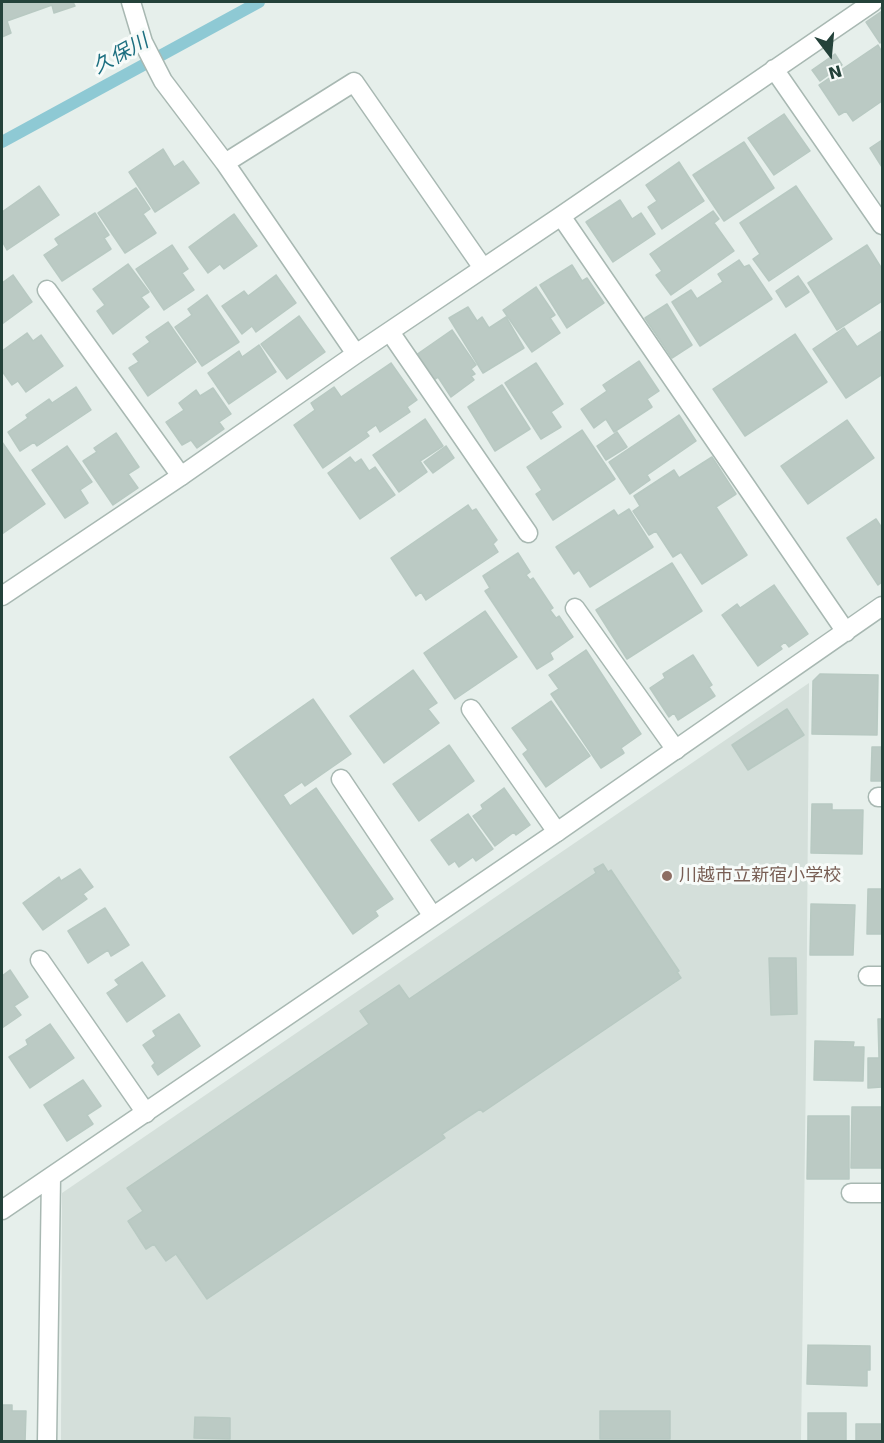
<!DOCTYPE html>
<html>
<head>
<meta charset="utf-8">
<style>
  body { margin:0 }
  #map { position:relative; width:884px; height:1443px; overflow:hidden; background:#e6efeb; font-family:"DejaVu Sans",sans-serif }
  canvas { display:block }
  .frame { position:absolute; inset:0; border:3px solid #24423a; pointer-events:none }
  .north { position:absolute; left:800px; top:24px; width:60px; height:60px; -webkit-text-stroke:4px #f7fbf9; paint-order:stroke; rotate:164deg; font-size:16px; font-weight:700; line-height:24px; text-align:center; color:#24423a }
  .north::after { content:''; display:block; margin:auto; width:21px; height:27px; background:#24423a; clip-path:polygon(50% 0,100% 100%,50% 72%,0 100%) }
</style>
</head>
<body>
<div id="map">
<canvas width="884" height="1443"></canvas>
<div class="frame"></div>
<div class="north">N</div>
</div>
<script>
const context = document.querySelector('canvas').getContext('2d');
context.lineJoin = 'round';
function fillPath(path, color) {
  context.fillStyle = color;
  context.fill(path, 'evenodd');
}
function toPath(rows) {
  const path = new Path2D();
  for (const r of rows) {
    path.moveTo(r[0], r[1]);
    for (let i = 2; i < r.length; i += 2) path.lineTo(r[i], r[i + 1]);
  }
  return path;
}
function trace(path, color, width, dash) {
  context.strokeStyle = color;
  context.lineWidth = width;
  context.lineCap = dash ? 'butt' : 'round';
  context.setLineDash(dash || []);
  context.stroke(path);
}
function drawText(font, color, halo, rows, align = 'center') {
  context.font = font + ' "DejaVu Sans","Noto Sans JP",sans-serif';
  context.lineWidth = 6;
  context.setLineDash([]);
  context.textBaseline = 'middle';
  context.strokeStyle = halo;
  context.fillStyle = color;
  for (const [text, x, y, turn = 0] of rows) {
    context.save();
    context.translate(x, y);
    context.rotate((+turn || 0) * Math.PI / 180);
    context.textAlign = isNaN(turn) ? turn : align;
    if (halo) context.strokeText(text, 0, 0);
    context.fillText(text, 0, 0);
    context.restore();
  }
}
const built = toPath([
  [809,683,806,1069,801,1441,61,1442,62,1193]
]);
const stream = toPath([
  [2,142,259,2]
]);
const building = toPath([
  [2,2,73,2,75,6,54,13,52,5,7,21,11,33,2,37,2,2],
  [882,11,882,41,880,43,866,22,882,11],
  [878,45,882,52,882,101,853,121,846,111,839,115,819,85,878,45],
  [835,54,842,65,820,81,812,70,835,54],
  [784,114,810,151,774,175,748,138,784,114],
  [882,140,882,167,870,148,882,140],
  [744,142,774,188,724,221,693,175,744,142],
  [163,149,174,167,183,161,199,183,155,212,129,172,163,149],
  [679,162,704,201,662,229,648,207,657,201,646,185,679,162],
  [39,186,59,215,7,250,2,241,2,212,39,186],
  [796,186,832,239,769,281,753,259,760,254,740,223,796,186],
  [136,188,150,209,143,214,156,233,125,253,98,213,136,188],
  [620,200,632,219,641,213,655,234,613,262,586,222,620,200],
  [713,211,719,219,714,223,734,251,671,295,656,275,662,271,650,254,713,211],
  [95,213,109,235,104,238,111,249,62,281,44,255,59,245,55,239,95,213],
  [234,214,257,246,224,269,220,264,208,273,189,247,234,214],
  [172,245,188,269,182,273,194,290,164,310,136,269,172,245],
  [867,245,882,269,882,301,837,330,808,283,867,245],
  [739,260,744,267,749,265,772,299,700,346,672,302,691,290,697,299,723,282,718,274,739,260],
  [128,264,149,292,141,297,149,307,113,334,97,311,105,305,93,289,128,264],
  [572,265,582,281,587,278,604,303,567,328,540,285,572,265],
  [13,275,32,302,2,324,2,283,13,275],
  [276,275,296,303,256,332,252,326,242,334,222,306,244,291,248,296,276,275],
  [798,276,809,292,786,307,776,291,798,276],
  [536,287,555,315,550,318,560,333,532,352,503,310,536,287],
  [207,295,239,342,202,366,175,327,192,315,188,309,207,295],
  [667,304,692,345,672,358,645,318,667,304],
  [468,307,477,321,482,317,489,328,506,317,524,348,483,373,449,318,468,307],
  [299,316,325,352,287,379,261,344,299,316],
  [168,322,196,362,148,396,129,368,139,362,133,354,150,342,146,337,168,322],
  [844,328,857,347,882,331,882,376,881,375,846,398,813,349,844,328],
  [452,330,476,365,471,369,475,374,471,376,474,380,451,397,438,377,434,380,416,355,452,330],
  [27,333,33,341,41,335,63,366,26,392,18,381,12,385,2,371,2,351,27,333],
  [795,334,827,382,745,436,713,389,795,334],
  [259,345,276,372,229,404,208,373,239,351,242,357,259,345],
  [639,361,659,391,647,399,652,407,614,432,606,419,594,428,581,409,607,391,603,385,639,361],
  [391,363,417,400,407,407,410,412,380,432,376,425,366,432,369,436,323,468,294,425,315,410,311,403,334,387,341,397,391,363],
  [536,363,563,404,551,412,561,427,541,439,505,383,536,363],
  [502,385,530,429,495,451,468,407,502,385],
  [76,387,91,410,37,446,34,442,20,451,8,432,28,418,26,415,49,399,52,403,76,387],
  [213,388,231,414,219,422,224,429,197,448,191,440,182,445,166,422,184,410,179,403,196,390,200,396,213,388],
  [679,415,696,441,647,475,650,480,630,494,609,462,679,415],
  [425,419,443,446,420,461,427,472,399,492,373,455,425,419],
  [847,420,874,458,808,504,781,466,847,420],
  [582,430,615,479,553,520,536,494,542,490,527,467,582,430],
  [617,432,627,447,606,460,597,446,617,432],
  [116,433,139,467,128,474,138,488,113,505,83,461,97,452,94,448,116,433],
  [2,442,45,504,2,534,2,442],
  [67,446,92,482,80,490,88,503,65,518,32,470,67,446],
  [446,446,454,458,433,473,424,462,446,446],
  [350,457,355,463,361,459,369,471,375,467,395,495,360,519,328,473,350,457],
  [712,457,736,494,716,507,747,555,702,584,681,552,673,557,656,531,649,535,633,511,640,506,634,496,674,470,679,478,712,457],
  [468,505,472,511,476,509,497,540,493,544,498,552,426,600,421,592,416,596,391,558,468,505],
  [629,509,653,547,590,587,579,570,574,574,556,547,614,510,618,516,629,509],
  [876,519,882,528,882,582,878,585,847,538,876,519],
  [518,553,530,572,526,575,530,580,533,578,553,608,550,610,556,618,559,616,573,637,550,653,553,659,537,669,485,591,490,588,483,576,518,553],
  [672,563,702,611,627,659,596,610,672,563],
  [774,585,808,634,789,647,785,642,780,646,782,649,758,666,722,615,737,604,740,608,774,585],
  [485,611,517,657,455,699,424,653,485,611],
  [586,650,641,734,621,748,624,753,601,768,551,694,559,689,549,675,586,650],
  [693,655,712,685,709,687,715,696,678,720,674,713,669,717,650,688,665,678,663,674,693,655],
  [413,670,437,703,428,709,439,723,384,763,350,716,413,670],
  [820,674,878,675,877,735,812,734,813,681,820,674],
  [313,699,351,754,305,786,302,782,283,795,290,806,316,788,393,899,375,911,378,916,353,934,230,757,313,699],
  [551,701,590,756,546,787,523,754,528,750,512,728,551,701],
  [787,709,804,735,748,770,732,745,787,709],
  [449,745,474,781,419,821,393,784,449,745],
  [872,747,882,747,882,781,871,781,872,747],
  [504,788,530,825,516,835,514,832,495,846,473,816,483,809,481,805,504,788],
  [812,804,832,804,832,810,863,810,862,854,811,853,812,804],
  [468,814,493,849,476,861,473,857,459,867,455,861,449,865,431,840,468,814],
  [603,864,608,872,611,870,679,971,677,972,681,978,483,1112,480,1109,442,1134,445,1138,207,1299,176,1254,166,1261,154,1244,146,1249,128,1221,143,1211,127,1188,369,1024,360,1011,399,985,409,999,596,873,594,869,603,864],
  [80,869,93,887,83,894,87,899,43,930,23,903,59,877,61,881,80,869],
  [868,889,882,889,882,934,867,934,868,889],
  [811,904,855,905,853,955,810,955,811,904],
  [105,908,129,945,111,956,108,950,88,963,68,931,105,908],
  [769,958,796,958,797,1014,771,1015,769,958],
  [142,962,165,996,127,1022,107,993,119,985,115,980,142,962],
  [10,970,28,997,14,1006,21,1015,2,1028,2,976,10,970],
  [179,1014,200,1046,158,1075,152,1066,155,1063,143,1045,156,1036,153,1031,179,1014],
  [878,1019,882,1019,882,1087,868,1088,868,1058,879,1058,878,1019],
  [50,1024,74,1058,30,1088,9,1057,28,1045,26,1040,50,1024],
  [815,1041,854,1042,853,1047,864,1047,863,1081,814,1080,815,1041],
  [83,1080,101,1106,87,1115,93,1124,67,1141,44,1105,83,1080],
  [852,1107,882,1107,882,1168,851,1168,852,1107],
  [808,1116,849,1116,849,1179,807,1179,808,1116],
  [808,1345,870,1346,870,1370,867,1370,867,1386,807,1384,808,1345],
  [2,1405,12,1405,12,1411,26,1411,25,1442,2,1442,2,1405],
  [600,1411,670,1411,670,1439,600,1439,600,1411],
  [808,1413,846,1413,846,1442,808,1442,808,1413],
  [195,1417,230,1418,230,1439,194,1438,195,1417],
  [856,1424,882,1424,882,1442,856,1442,856,1424]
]);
const service = toPath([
  [47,290,181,476],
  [390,332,528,533],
  [575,608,676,750],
  [471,709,557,832],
  [341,779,432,915],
  [40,960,146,1113],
  [851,1193,882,1193]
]);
const minor = toPath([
  [131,2,143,42,163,81,225,163,356,354],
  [774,69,882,225],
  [225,163,354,82,483,268],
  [561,216,846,632],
  [2,596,181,476,356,354,561,216,873,2],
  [878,797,882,797],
  [868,976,882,976],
  [2,1210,557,832,882,606],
  [47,1442,51,1177]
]);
const markers = [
  [667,876,6,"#8d6e63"]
];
const educationNames = [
  ["川越市立新宿小学校",679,876]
];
const waterNames = [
  ["久保川",121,55,-29]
];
fillPath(built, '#d4dfda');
trace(stream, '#8ec9d4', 12);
fillPath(building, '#bbcac4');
trace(building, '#b8c9c2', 1.5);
trace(service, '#a8b8b2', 21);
trace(minor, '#a8b8b2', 21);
trace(service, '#fff', 18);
trace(minor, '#fff', 18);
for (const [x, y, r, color] of markers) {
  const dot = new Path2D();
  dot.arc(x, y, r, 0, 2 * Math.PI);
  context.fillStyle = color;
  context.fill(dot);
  trace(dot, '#f7fbf9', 2);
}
drawText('18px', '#785e54', '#f7fbf9', educationNames, 'left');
drawText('italic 20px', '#1c6f80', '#f7fbf9', waterNames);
</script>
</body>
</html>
